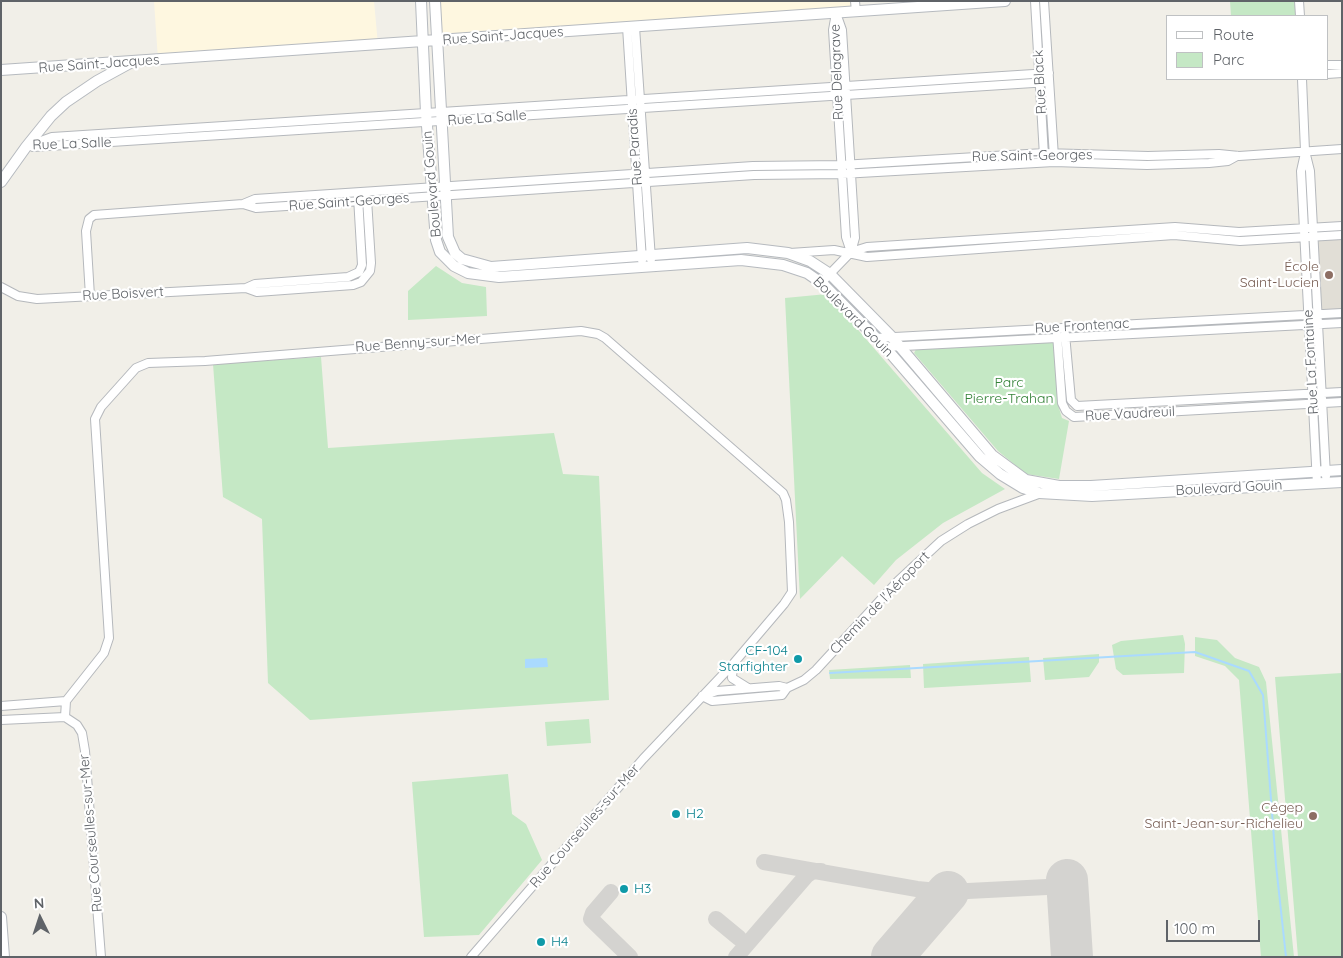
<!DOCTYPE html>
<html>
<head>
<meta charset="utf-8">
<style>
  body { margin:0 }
  #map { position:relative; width:1343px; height:958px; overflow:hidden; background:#f1efe8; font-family:Quicksand,sans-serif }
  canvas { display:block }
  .frame { position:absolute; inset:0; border:2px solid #5f6368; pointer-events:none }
  .legend { position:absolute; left:1166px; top:15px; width:162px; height:65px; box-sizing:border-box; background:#fff; border:1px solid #bfc1c3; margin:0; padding:6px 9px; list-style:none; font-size:15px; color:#5f6368 }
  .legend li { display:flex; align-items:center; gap:10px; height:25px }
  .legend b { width:25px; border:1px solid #bfc1c3 }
  .north { position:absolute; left:15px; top:893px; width:50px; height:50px; -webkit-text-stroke:4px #fff; paint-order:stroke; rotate:356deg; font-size:14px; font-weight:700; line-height:20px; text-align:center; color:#5f6368 }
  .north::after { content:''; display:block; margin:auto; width:18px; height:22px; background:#5f6368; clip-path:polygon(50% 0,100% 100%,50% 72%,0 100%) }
  .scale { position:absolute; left:1166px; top:920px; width:94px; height:22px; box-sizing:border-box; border:2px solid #5f6368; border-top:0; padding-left:6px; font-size:15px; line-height:18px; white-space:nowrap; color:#5f6368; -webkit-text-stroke:4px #fff; paint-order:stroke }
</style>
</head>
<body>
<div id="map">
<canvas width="1343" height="958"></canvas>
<div class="frame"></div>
<ul class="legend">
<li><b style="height:6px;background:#fff"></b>Route</li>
<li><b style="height:14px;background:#c5e8c5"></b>Parc</li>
</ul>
<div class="north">N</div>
<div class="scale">100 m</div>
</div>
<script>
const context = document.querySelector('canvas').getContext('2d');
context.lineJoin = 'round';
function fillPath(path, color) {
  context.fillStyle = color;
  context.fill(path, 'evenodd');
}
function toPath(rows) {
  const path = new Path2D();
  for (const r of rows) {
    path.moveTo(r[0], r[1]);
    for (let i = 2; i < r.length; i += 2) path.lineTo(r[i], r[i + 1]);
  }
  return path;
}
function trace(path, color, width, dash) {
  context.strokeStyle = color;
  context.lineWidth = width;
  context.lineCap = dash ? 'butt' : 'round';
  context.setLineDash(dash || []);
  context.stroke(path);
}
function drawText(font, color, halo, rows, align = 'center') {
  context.font = font + ' Quicksand,sans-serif';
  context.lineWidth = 4.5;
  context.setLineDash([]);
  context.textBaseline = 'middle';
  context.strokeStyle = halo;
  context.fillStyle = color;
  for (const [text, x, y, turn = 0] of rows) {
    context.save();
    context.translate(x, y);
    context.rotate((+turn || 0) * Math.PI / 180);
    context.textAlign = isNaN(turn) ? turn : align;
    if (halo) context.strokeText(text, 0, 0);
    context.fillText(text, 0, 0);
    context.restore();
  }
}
const commercial = toPath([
  [154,1,374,1,378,45,158,60],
  [435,1,855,1,856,12,437,41]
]);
const education = toPath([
  [1342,235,1342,313,1318,314,1313,237]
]);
const green = toPath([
  [1230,1,1298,1,1300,16,1231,16],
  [436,266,462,283,486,287,487,316,408,320,408,291],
  [827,294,982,473,1005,489,943,523,896,560,874,585,842,556,800,599,785,298],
  [1053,340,1059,408,1062,418,1069,421,1059,479,1026,474,998,451,914,353,919,344],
  [321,357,328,448,554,433,563,474,599,476,609,700,310,720,268,683,262,519,223,497,213,364],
  [1183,635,1185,644,1184,673,1123,675,1116,669,1112,645,1121,641],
  [1195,637,1217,640,1235,658,1259,667,1266,682,1294,957,1261,957,1239,680,1225,666,1195,656],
  [1099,654,1099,662,1089,677,1045,680,1043,658],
  [1029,657,1031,682,924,688,923,664],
  [910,665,911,678,830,679,829,670],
  [1342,673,1342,957,1298,957,1275,677],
  [589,719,591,743,547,746,545,722],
  [508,774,512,814,526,824,542,860,479,935,424,937,412,782]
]);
const water = toPath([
  [547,658,548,667,525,668,525,659]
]);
const stream = toPath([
  [830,673,1195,652,1249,671,1263,695,1276,865,1286,957]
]);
const taxiway = toPath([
  [764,862,917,889,948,892,1067,886],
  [611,892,593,913,591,919,630,957],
  [716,919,739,938],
  [736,957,807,875,813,871,821,871]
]);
const runway = toPath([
  [1067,880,1072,957],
  [892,957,948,892]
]);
const street = toPath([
  [855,1,856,12],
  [1035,1,1044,156],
  [1044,1,1054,157],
  [1299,1,1300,16],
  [836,13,833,30,846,237,851,252],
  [627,27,642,260],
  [635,27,651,259],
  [1327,65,1342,65],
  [1327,74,1342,73],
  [1302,79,1305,151,1310,171,1326,476],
  [27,146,52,137,1049,73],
  [33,147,1049,82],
  [1305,153,1301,171,1317,484],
  [243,204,256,208,754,175,842,174,1054,162,1147,165,1209,163,1228,161,1237,156],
  [851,252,867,247,1175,227,1239,232,1342,226],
  [790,253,834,250,867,257,1174,235,1240,241,1342,235],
  [821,283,851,252,855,238,842,30,836,13],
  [1,287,18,296,37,299,246,288,255,284,348,277,359,272,362,265,358,197],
  [246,288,257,292,353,285,361,282,370,271,371,263,367,199],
  [90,296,86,231,89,219,94,215,243,204,255,199,753,166,841,165,1044,153,1148,156,1219,154,1239,156,1342,149],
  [1057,334,1062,403,1066,411,1074,417,1342,402],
  [1065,334,1071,400,1077,406,1342,392],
  [876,338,1342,313],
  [885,347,1342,323],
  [733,664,732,678,748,688],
  [705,695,717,691,779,686,787,688],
  [702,696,712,701,782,695,787,688,804,680,816,670,898,581,941,541,968,524,998,509,1041,493],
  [1,706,66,701],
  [65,717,66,701,104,653,109,638,95,419,101,407,136,368,148,363,205,361,581,331,598,334,605,338,783,493,786,500,789,522,792,592,784,604,733,664,643,759,471,957],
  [65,717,77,725,82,733,85,751,101,957],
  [1,720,65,717]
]);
const secondary = toPath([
  [421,1,426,113,436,240,440,252,454,266,468,273,499,277,741,260,783,265,807,273,823,284,885,347,980,457,1000,474,1023,488,1039,493,1092,496,1342,482],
  [435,1,448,237,455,253,462,259,491,267,747,248,788,253,810,261,830,274,891,336,992,455,1026,480,1059,486,1091,486,1342,470],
  [1,70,1005,1],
  [1,182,26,147,51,116,66,102,97,81,130,63],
  [1,917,4,957]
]);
const markers = [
  [1329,275,5,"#8d6e63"],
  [798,659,5,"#0f9aa8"],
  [676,814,5,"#0f9aa8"],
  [1313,816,5,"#8d6e63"],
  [624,889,5,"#0f9aa8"],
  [541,942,5,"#0f9aa8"]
];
const streetNames = [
  ["Rue Saint-Jacques",503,36,-4],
  ["Rue Saint-Jacques",99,64,-4],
  ["Rue Delagrave",837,72,-92],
  ["Rue Black",1040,82,-93],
  ["Rue La Salle",487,118,-4],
  ["Rue La Salle",72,144,-2],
  ["Rue Paradis",635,147,-94],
  ["Rue Saint-Georges",1032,156,-1],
  ["Boulevard Gouin",432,184,-95],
  ["Rue Saint-Georges",349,202,-4],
  ["Rue Boisvert",123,294,-3],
  ["Boulevard Gouin",853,317,45],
  ["Rue Frontenac",1082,326,-3],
  ["Rue Benny-sur-Mer",418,343,-4],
  ["Rue La Fontaine",1311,362,-93],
  ["Rue Vaudreuil",1130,414,-3],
  ["Boulevard Gouin",1229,488,-3],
  ["Chemin de l'Aéroport",880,603,-46],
  ["Rue Courseulles-sur-Mer",585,826,-49],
  ["Rue Courseulles-sur-Mer",91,833,-95]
];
const educationNames = [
  ["École",1319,267],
  ["Saint-Lucien",1319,283],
  ["Cégep",1303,808],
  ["Saint-Jean-sur-Richelieu",1303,824]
];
const parkNames = [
  ["Parc",1009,383],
  ["Pierre-Trahan",1009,399]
];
const cultureNames = [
  ["CF-104",788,651,"right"],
  ["Starfighter",788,667,"right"],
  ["H2",686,814],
  ["H3",634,889],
  ["H4",551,942]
];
fillPath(commercial, '#fef7e0');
fillPath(education, '#e1ded6');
fillPath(green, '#c5e8c5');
fillPath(water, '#aadaff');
trace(stream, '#aadaff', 2);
trace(taxiway, '#d4d3d0', 16);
trace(runway, '#d4d3d0', 42);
trace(street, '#b5b8bc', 10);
trace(secondary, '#b6babf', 12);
trace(street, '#fff', 8);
trace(secondary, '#fff', 10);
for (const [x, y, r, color] of markers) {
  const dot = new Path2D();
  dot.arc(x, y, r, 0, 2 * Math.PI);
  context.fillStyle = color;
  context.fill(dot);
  trace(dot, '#fff', 2);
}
drawText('14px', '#5f6368', '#fff', streetNames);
drawText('14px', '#785e54', '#fff', educationNames, 'right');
drawText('14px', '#348238', '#fff', parkNames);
drawText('14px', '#0d838f', '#fff', cultureNames, 'left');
</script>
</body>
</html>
